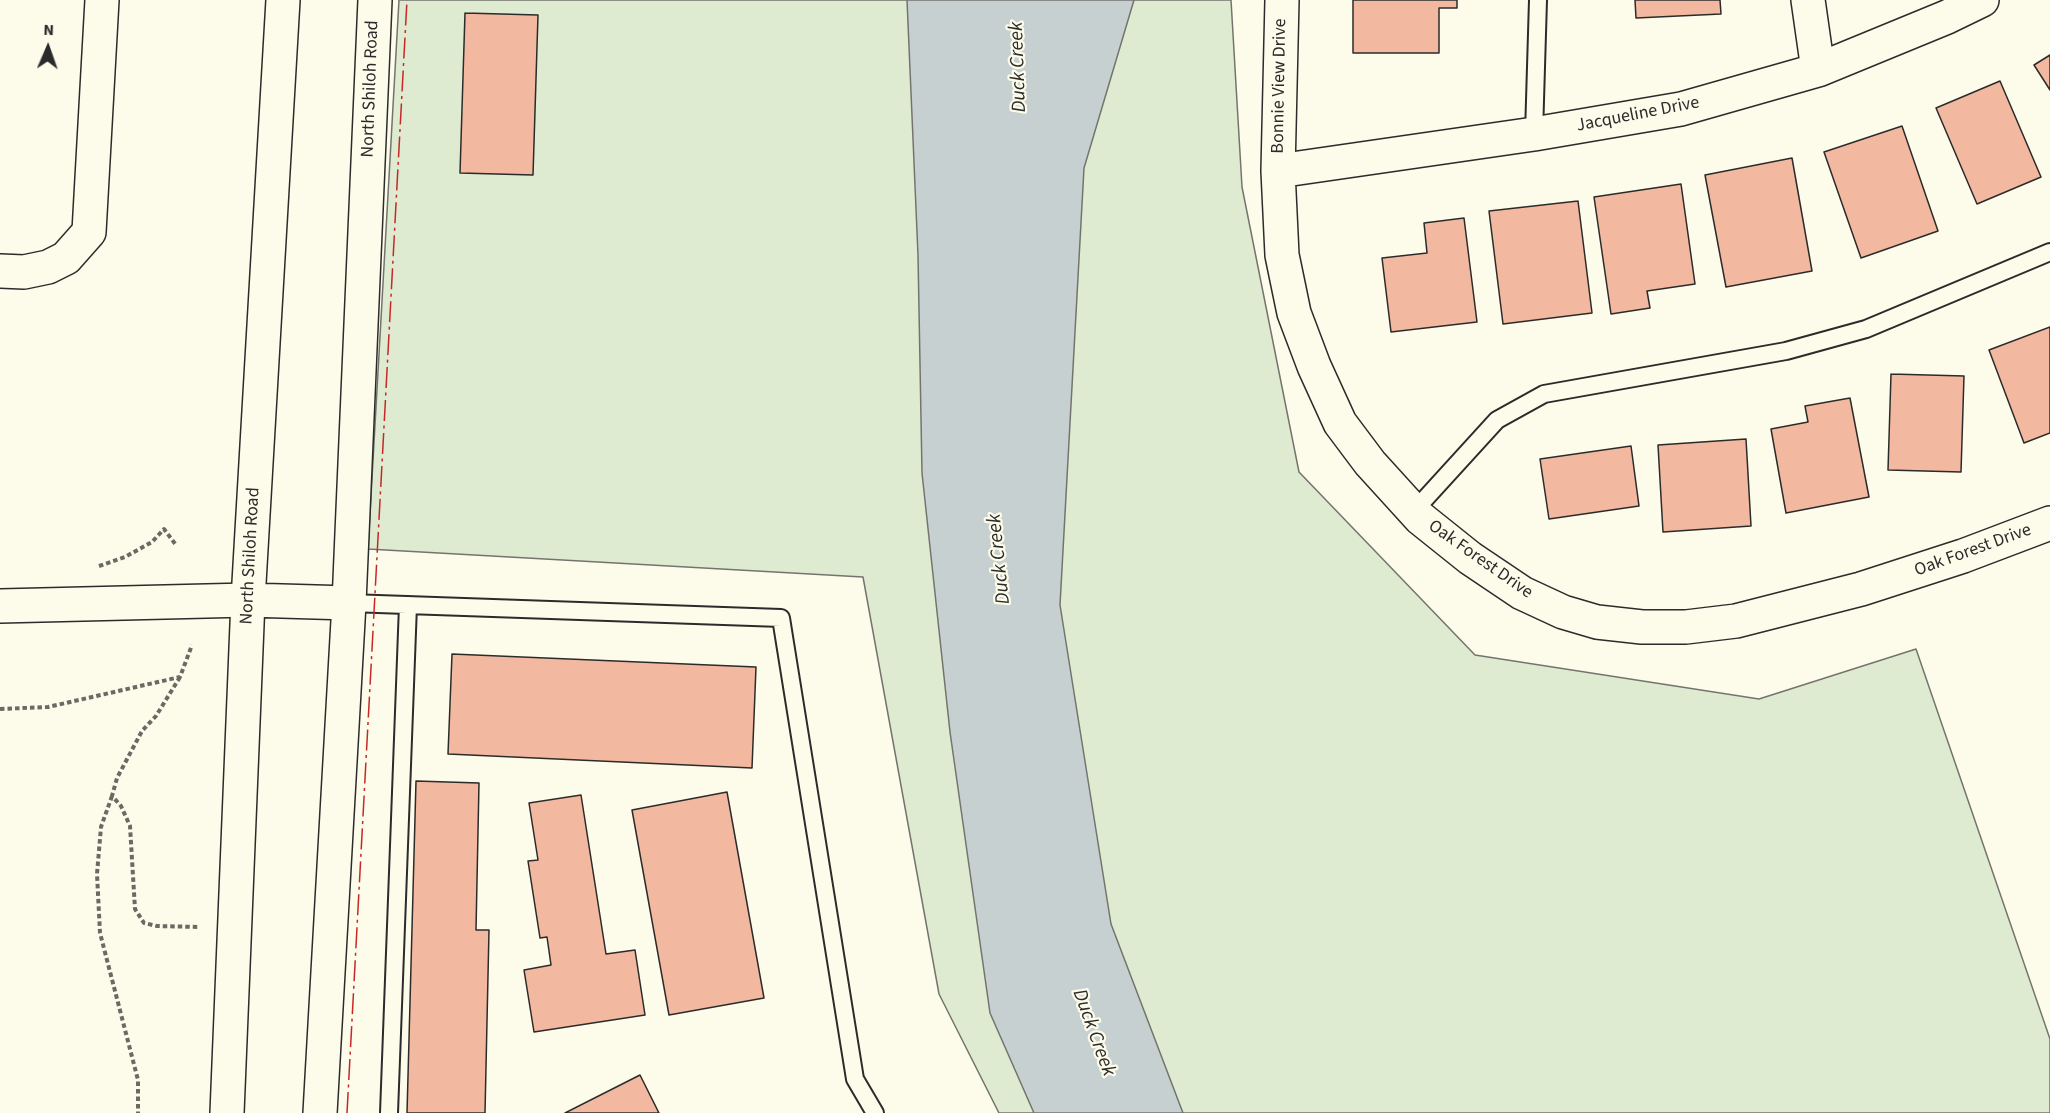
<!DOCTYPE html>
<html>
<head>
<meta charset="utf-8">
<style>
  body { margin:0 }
  #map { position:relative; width:2050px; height:1113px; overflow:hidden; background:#fdfbea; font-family:"Source Sans 3",sans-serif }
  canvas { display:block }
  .north { position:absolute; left:18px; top:18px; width:60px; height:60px; -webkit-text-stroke:4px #fdfbea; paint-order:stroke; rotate:2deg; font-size:16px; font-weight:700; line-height:24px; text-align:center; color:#2b2b2b }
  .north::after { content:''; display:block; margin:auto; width:21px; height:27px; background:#2b2b2b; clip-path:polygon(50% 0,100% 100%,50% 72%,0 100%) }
</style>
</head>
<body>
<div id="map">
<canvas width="2050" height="1113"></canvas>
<div class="north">N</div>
</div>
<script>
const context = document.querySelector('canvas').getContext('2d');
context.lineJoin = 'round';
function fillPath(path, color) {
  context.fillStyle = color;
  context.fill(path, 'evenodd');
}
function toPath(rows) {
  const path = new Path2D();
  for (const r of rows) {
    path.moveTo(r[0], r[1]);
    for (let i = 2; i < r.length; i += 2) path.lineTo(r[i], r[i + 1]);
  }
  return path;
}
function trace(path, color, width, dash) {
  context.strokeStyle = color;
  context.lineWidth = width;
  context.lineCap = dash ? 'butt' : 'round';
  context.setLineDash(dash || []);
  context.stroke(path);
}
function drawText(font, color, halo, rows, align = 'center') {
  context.font = font + ' "Source Sans 3",sans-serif';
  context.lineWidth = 4.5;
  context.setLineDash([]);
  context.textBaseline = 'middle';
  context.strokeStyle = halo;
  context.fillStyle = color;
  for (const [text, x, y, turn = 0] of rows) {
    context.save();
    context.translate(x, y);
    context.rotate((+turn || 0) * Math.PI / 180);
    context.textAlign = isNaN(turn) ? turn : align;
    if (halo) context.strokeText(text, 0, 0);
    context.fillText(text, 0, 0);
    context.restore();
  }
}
const green = toPath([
  [399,0,1231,0,1242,187,1299,472,1475,655,1759,699,1916,649,2050,1039,2050,1113,999,1113,939,994,863,577,368,549,399,0]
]);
const water = toPath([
  [907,0,1134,0,1084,168,1060,605,1111,924,1183,1113,1034,1113,990,1013,950,732,922,473,918,255,907,0]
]);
const building = toPath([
  [1353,0,1457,0,1457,8,1439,8,1439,53,1353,53,1353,0],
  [1635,0,1720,0,1721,14,1636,18,1635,0],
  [465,13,538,15,533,175,460,173,465,13],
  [2050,55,2050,90,2034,65,2050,55],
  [2000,81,2041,177,1977,204,1936,108,2000,81],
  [1902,126,1938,231,1861,258,1824,152,1902,126],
  [1792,158,1812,271,1726,287,1705,175,1792,158],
  [1681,184,1695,284,1647,291,1650,308,1611,314,1594,197,1681,184],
  [1578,201,1592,313,1503,324,1489,211,1578,201],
  [1464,218,1477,322,1391,332,1382,258,1427,253,1424,223,1464,218],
  [2050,327,2050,433,2024,443,1989,350,2050,327],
  [1891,374,1964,376,1961,472,1888,470,1891,374],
  [1850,398,1869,497,1786,513,1771,429,1808,422,1805,406,1850,398],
  [1746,439,1751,526,1663,532,1658,445,1746,439],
  [1631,446,1639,506,1549,519,1540,459,1631,446],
  [452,654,756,667,752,768,448,754,452,654],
  [416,781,479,783,476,930,489,930,485,1113,407,1113,416,781],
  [727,792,764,998,669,1015,632,810,727,792],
  [581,795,606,954,635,950,645,1015,534,1032,524,970,551,965,547,937,540,938,528,861,538,860,529,803,581,795],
  [640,1075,659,1113,565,1113,640,1075]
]);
const path = toPath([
  [99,566,125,557,152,542,164,529,176,545],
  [180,677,156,716,142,731,117,778,112,796,121,806,130,826,135,909,144,923,157,926,200,927],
  [0,709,48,707,180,677,192,645],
  [112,796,101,827,97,874,100,933,138,1080,138,1113]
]);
const lane = toPath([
  [1534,134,1538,0],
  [1414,511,1497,420,1544,394,1786,351,1866,329,2050,252],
  [349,603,781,618,855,1079,875,1113],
  [389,1113,408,605]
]);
const street = toPath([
  [1282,0,1278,171,1282,255,1294,313,1314,366,1340,423,1370,463,1420,518,1470,558,1522,593,1563,612,1597,622,1642,627,1686,627,1736,621,1861,589,1963,556,2050,523],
  [1808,0,1818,70],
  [1278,171,1534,134,1681,109,1818,70,1947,17,1982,0],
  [0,271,24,272,48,267,66,258,89,232,102,0],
  [0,606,248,600]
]);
const secondary = toPath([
  [248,600,349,603],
  [227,1113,248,600,283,0],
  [320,1113,349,603,375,0]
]);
const power = toPath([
  [347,1113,407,0]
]);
const streetNames = [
  ["Bonnie View Drive",1280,86,-89],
  ["North Shiloh Road",371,89,-88],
  ["Jacqueline Drive",1638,115,-11],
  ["Oak Forest Drive",1973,551,-20],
  ["North Shiloh Road",251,556,-87],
  ["Oak Forest Drive",1480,560,35]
];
const waterNames = [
  ["Duck Creek",1019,67,-92],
  ["Duck Creek",1000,559,-96],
  ["Duck Creek",1093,1033,70]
];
fillPath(green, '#deebd1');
trace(green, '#74746e', 1.5);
fillPath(water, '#c7d0d0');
trace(water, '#74746e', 1.5);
fillPath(building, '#f2b8a0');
trace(building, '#2b2b2b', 1.5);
trace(lane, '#2b2b2b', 20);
trace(street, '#2b2b2b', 36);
trace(secondary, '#2b2b2b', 36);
trace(path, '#6a6964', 4, [4.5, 3]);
trace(lane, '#fdfbea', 16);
trace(street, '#fdfbea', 33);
trace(secondary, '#fdfbea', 33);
trace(power, '#c62828', 1.5, [21, 4.5, 3, 4.5]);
drawText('18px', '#2b2b2b', '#fdfbea', streetNames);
drawText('italic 20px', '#2b2b2b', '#fdfbea', waterNames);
</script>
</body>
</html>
